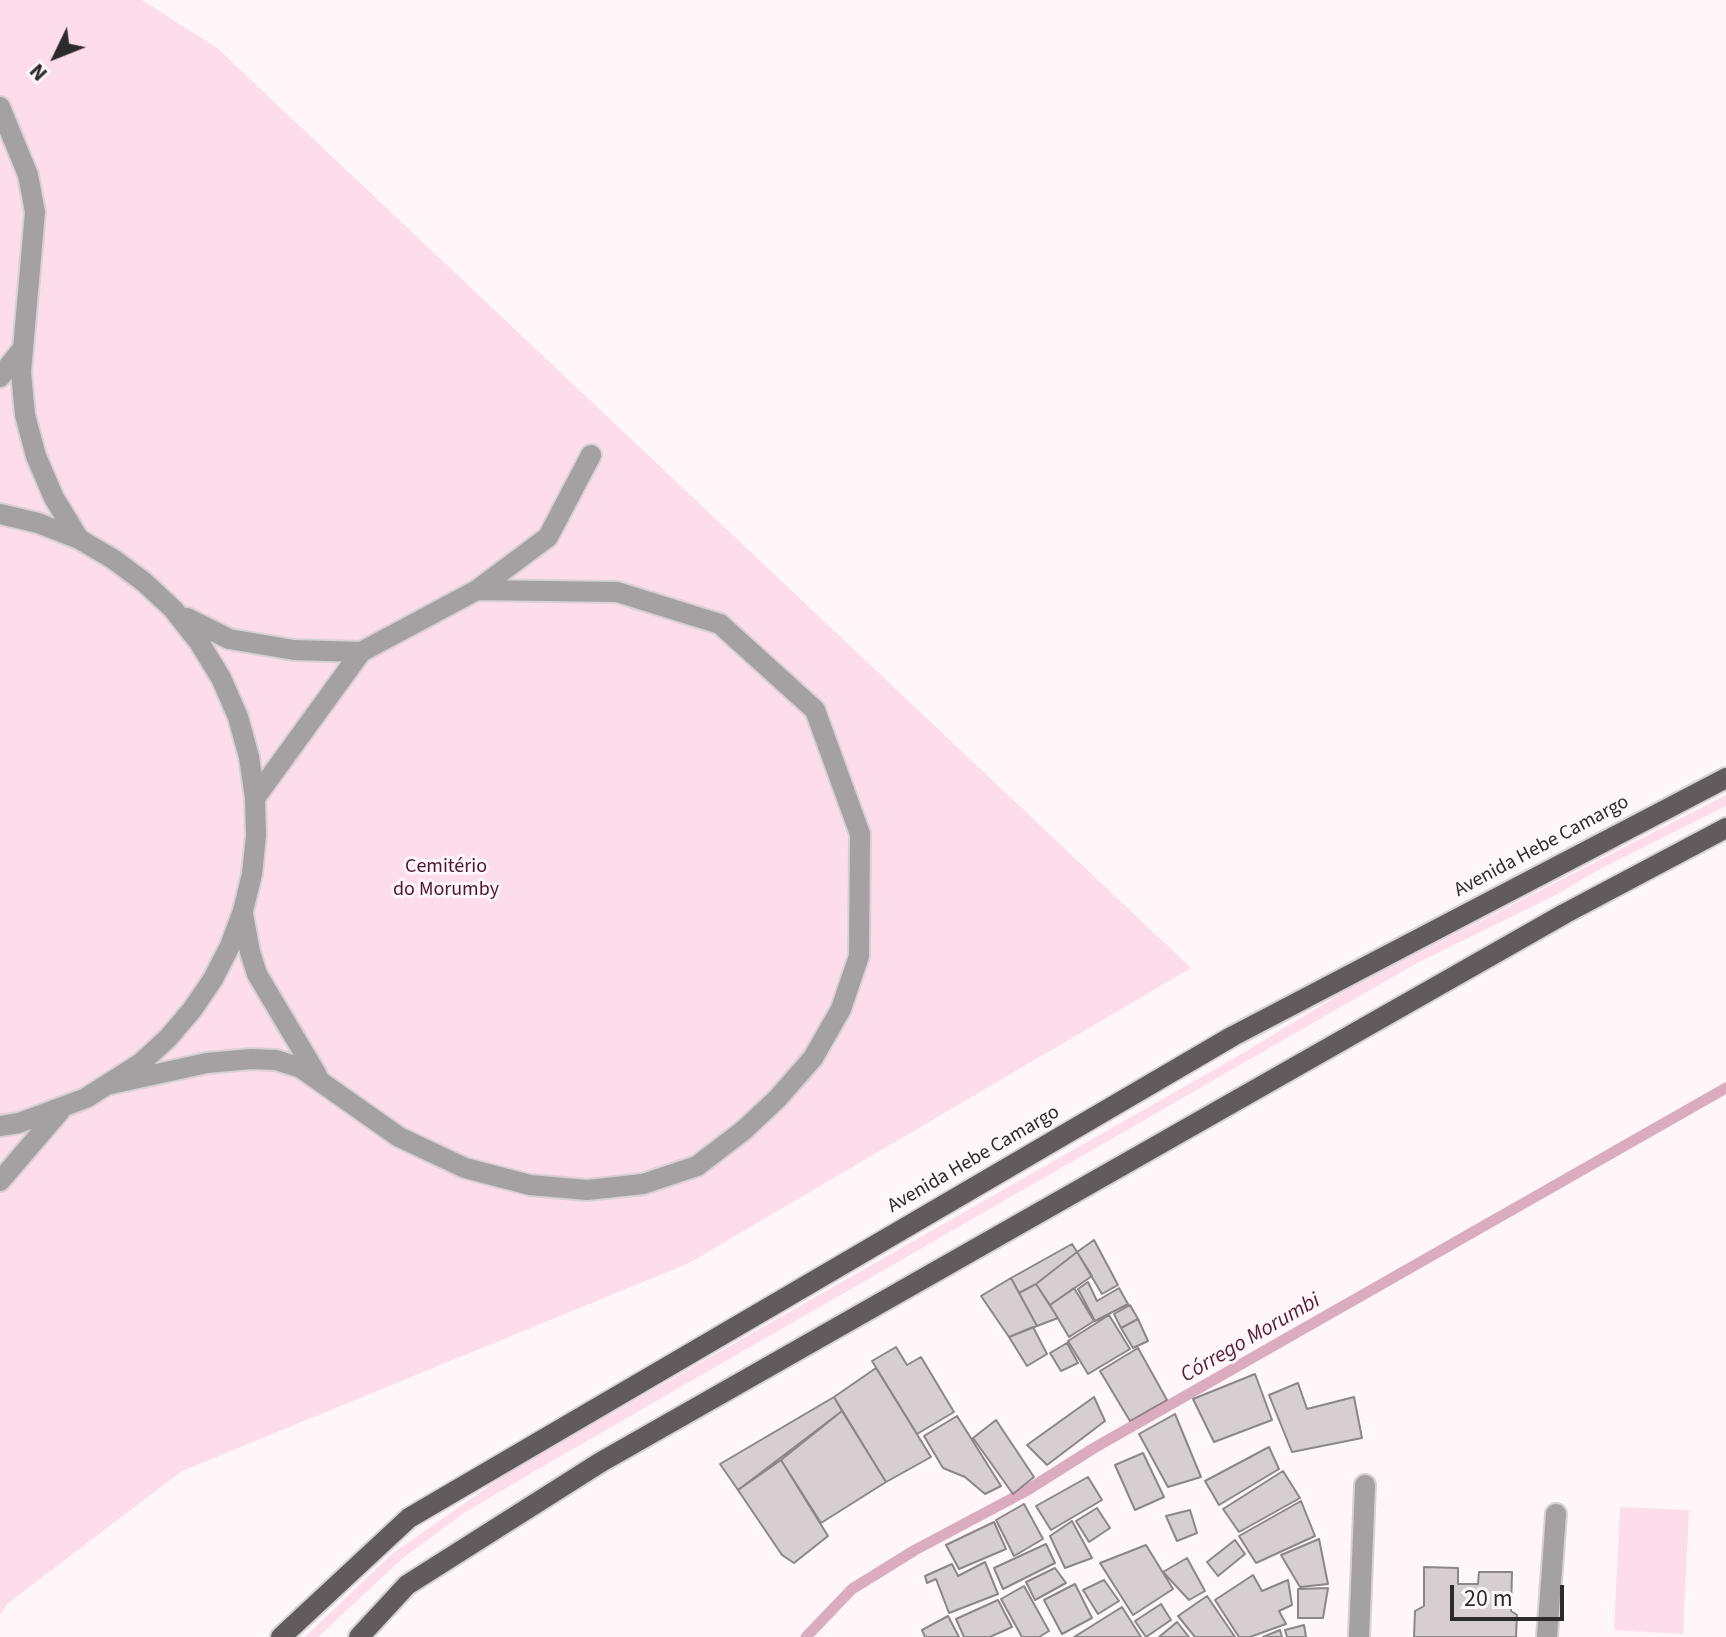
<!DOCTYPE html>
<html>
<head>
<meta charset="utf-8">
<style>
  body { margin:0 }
  #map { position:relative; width:1726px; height:1637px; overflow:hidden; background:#fef6f9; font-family:"Source Sans 3",sans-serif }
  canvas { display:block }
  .north { position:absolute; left:16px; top:16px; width:80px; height:80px; -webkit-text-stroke:6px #fef6f9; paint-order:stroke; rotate:227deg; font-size:22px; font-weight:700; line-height:32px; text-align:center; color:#2d2a2b }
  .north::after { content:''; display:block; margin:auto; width:28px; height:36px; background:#2d2a2b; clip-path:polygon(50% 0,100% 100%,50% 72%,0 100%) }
  .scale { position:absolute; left:1450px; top:1585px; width:114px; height:36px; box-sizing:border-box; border:4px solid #2d2a2b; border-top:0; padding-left:10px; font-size:24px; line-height:28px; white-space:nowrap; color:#2d2a2b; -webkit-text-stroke:6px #fef6f9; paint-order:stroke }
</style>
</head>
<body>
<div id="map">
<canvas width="1726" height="1637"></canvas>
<div class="north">N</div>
<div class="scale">20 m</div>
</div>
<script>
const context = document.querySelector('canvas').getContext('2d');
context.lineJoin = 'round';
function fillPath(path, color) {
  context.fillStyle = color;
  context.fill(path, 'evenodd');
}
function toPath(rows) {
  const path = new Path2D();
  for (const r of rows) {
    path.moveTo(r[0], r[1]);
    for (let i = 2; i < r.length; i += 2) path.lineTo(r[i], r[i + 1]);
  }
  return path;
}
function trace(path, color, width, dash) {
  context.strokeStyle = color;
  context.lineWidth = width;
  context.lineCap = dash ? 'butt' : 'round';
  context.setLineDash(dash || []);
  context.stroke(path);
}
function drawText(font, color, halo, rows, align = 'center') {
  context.font = font + ' "Source Sans 3",sans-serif';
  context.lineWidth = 6;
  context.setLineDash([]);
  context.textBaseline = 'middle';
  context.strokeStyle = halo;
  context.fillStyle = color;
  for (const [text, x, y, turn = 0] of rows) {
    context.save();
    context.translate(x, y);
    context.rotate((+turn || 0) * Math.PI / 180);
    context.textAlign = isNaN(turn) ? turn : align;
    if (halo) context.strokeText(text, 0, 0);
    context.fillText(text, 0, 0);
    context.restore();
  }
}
const green = toPath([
  [0,0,142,0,217,48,1191,968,689,1263,182,1471,7,1604,0,1615],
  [1726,795,1726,806,1602,868,1556,895,1417,963,540,1468,464,1513,403,1558,318,1637,305,1637,393,1553,514,1469,1238,1056,1352,987],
  [1620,1507,1689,1510,1683,1634,1614,1630]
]);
const stream = toPath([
  [806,1637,852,1589,915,1550,1026,1491,1094,1448,1726,1088]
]);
const building = toPath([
  [1094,1240,1118,1285,1102,1294,1077,1252,1094,1240],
  [1072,1244,1077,1252,1036,1284,1019,1293,1011,1278,1072,1244],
  [1077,1252,1092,1276,1050,1305,1036,1284,1077,1252],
  [1011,1278,1037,1326,1009,1337,981,1296,1011,1278],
  [1088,1282,1097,1301,1119,1288,1128,1304,1095,1321,1078,1289,1088,1282],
  [1036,1284,1058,1318,1037,1326,1019,1293,1036,1284],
  [1074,1288,1094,1321,1069,1337,1050,1305,1074,1288],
  [1130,1305,1138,1319,1121,1328,1114,1314,1130,1305],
  [1109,1315,1130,1349,1088,1374,1068,1341,1109,1315],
  [1138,1319,1148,1341,1133,1348,1121,1328,1138,1319],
  [1033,1327,1047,1354,1027,1366,1009,1337,1033,1327],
  [1067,1343,1078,1363,1061,1371,1050,1353,1067,1343],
  [896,1347,907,1365,921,1357,954,1412,917,1434,872,1361,896,1347],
  [1138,1348,1167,1400,1130,1421,1100,1371,1138,1348],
  [876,1368,931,1457,886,1482,834,1397,876,1368],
  [1255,1374,1272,1420,1214,1442,1193,1399,1255,1374],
  [1298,1383,1307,1409,1354,1397,1362,1438,1292,1452,1269,1395,1298,1383],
  [834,1397,842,1411,738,1490,720,1464,834,1397],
  [1094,1397,1105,1421,1047,1465,1027,1445,1094,1397],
  [842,1411,886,1482,821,1523,781,1460,842,1411],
  [1175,1414,1201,1477,1168,1487,1139,1434,1175,1414],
  [957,1416,1001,1486,985,1494,965,1477,943,1468,924,1436,957,1416],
  [996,1420,1034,1477,1013,1494,973,1438,996,1420],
  [1269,1447,1279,1469,1219,1505,1205,1481,1269,1447],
  [1143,1453,1164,1497,1135,1510,1115,1465,1143,1453],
  [781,1460,828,1536,794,1563,782,1555,738,1490,781,1460],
  [1283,1471,1300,1498,1239,1532,1223,1509,1283,1471],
  [1088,1477,1102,1500,1051,1530,1036,1506,1088,1477],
  [1301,1501,1315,1536,1256,1563,1239,1536,1301,1501],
  [1024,1504,1043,1539,1014,1556,996,1520,1024,1504],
  [1097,1508,1110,1528,1089,1542,1076,1521,1097,1508],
  [1190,1510,1197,1533,1177,1541,1166,1516,1190,1510],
  [1072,1521,1092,1558,1065,1568,1050,1536,1072,1521],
  [994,1522,1006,1549,959,1569,946,1545,994,1522],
  [1319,1539,1328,1584,1300,1587,1281,1555,1319,1539],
  [1235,1540,1245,1554,1218,1576,1207,1562,1235,1540],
  [1046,1544,1055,1563,1003,1589,994,1568,1046,1544],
  [1146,1545,1173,1589,1133,1615,1100,1563,1146,1545],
  [1187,1558,1205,1591,1189,1600,1163,1572,1187,1558],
  [985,1562,998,1594,949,1613,936,1579,927,1583,925,1576,952,1564,958,1576,985,1562],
  [1424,1567,1458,1568,1458,1584,1478,1584,1479,1572,1512,1572,1511,1611,1517,1615,1516,1637,1414,1637,1415,1611,1424,1606,1424,1567],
  [1055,1568,1066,1583,1035,1600,1026,1582,1055,1568],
  [1253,1575,1262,1591,1288,1580,1292,1605,1279,1611,1286,1624,1250,1637,1239,1637,1215,1600,1253,1575],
  [1104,1580,1119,1601,1098,1614,1083,1590,1104,1580],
  [1075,1584,1092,1618,1062,1634,1044,1600,1075,1584],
  [1024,1586,1049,1631,1039,1637,1022,1637,1001,1599,1024,1586],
  [1328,1588,1323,1618,1298,1618,1298,1589,1328,1588],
  [1207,1596,1235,1637,1195,1637,1178,1616,1207,1596],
  [998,1600,1012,1627,990,1637,964,1637,956,1619,998,1600],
  [1161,1604,1171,1620,1146,1637,1135,1621,1161,1604],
  [1122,1607,1141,1637,1074,1637,1122,1607],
  [948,1616,959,1637,925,1637,922,1630,948,1616],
  [1177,1622,1189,1637,1159,1637,1177,1622],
  [1304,1625,1306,1637,1287,1637,1285,1630,1304,1625],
  [1280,1630,1282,1637,1263,1637,1280,1630]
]);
const minor = toPath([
  [0,107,28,175,35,212,21,372,25,415,36,456,54,498,79,539],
  [0,377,23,348],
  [0,514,38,523,79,539,113,559,144,582,173,609,199,642,221,678,238,717,249,757,255,798,256,836,252,874,243,911,230,946,213,979,192,1010,168,1038,141,1063,86,1098,19,1123,0,1126],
  [187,618,229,639,294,650,361,652],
  [255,798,361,652,477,590,548,537,591,455],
  [243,914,250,952,257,974,317,1075],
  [111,1084,207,1063,251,1059,276,1060,301,1068,399,1137,465,1168,530,1185,587,1190,643,1184,697,1166,744,1130,778,1098,813,1058,841,1009,859,956,860,834,815,710,720,624,617,592,477,590],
  [0,1181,60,1111],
  [1359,1637,1365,1485],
  [1547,1637,1556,1514]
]);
const major = toPath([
  [281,1637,409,1518,1233,1036,1726,778],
  [359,1637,407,1585,601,1462,1564,914,1726,828]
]);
const streetNames = [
  ["Avenida Hebe Camargo",1542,847,-28],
  ["Avenida Hebe Camargo",974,1160,-30]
];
const parkNames = [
  ["Cemitério",446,868],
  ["do Morumby",446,891]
];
const waterNames = [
  ["Córrego Morumbi",1251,1339,-30]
];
fillPath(green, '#fddde9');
trace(stream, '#dbacbe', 11);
fillPath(building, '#d6ced1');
trace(building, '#8d8689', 2);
trace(minor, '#d8d1d4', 24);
trace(major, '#d8d1d4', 24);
trace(minor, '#a5a1a3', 20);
trace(major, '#615b5d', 20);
drawText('20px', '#2d2a2b', '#fef6f9', streetNames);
drawText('20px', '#4f1632', '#fef6f9', parkNames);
drawText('italic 22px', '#561d38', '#fef6f9', waterNames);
</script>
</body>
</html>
